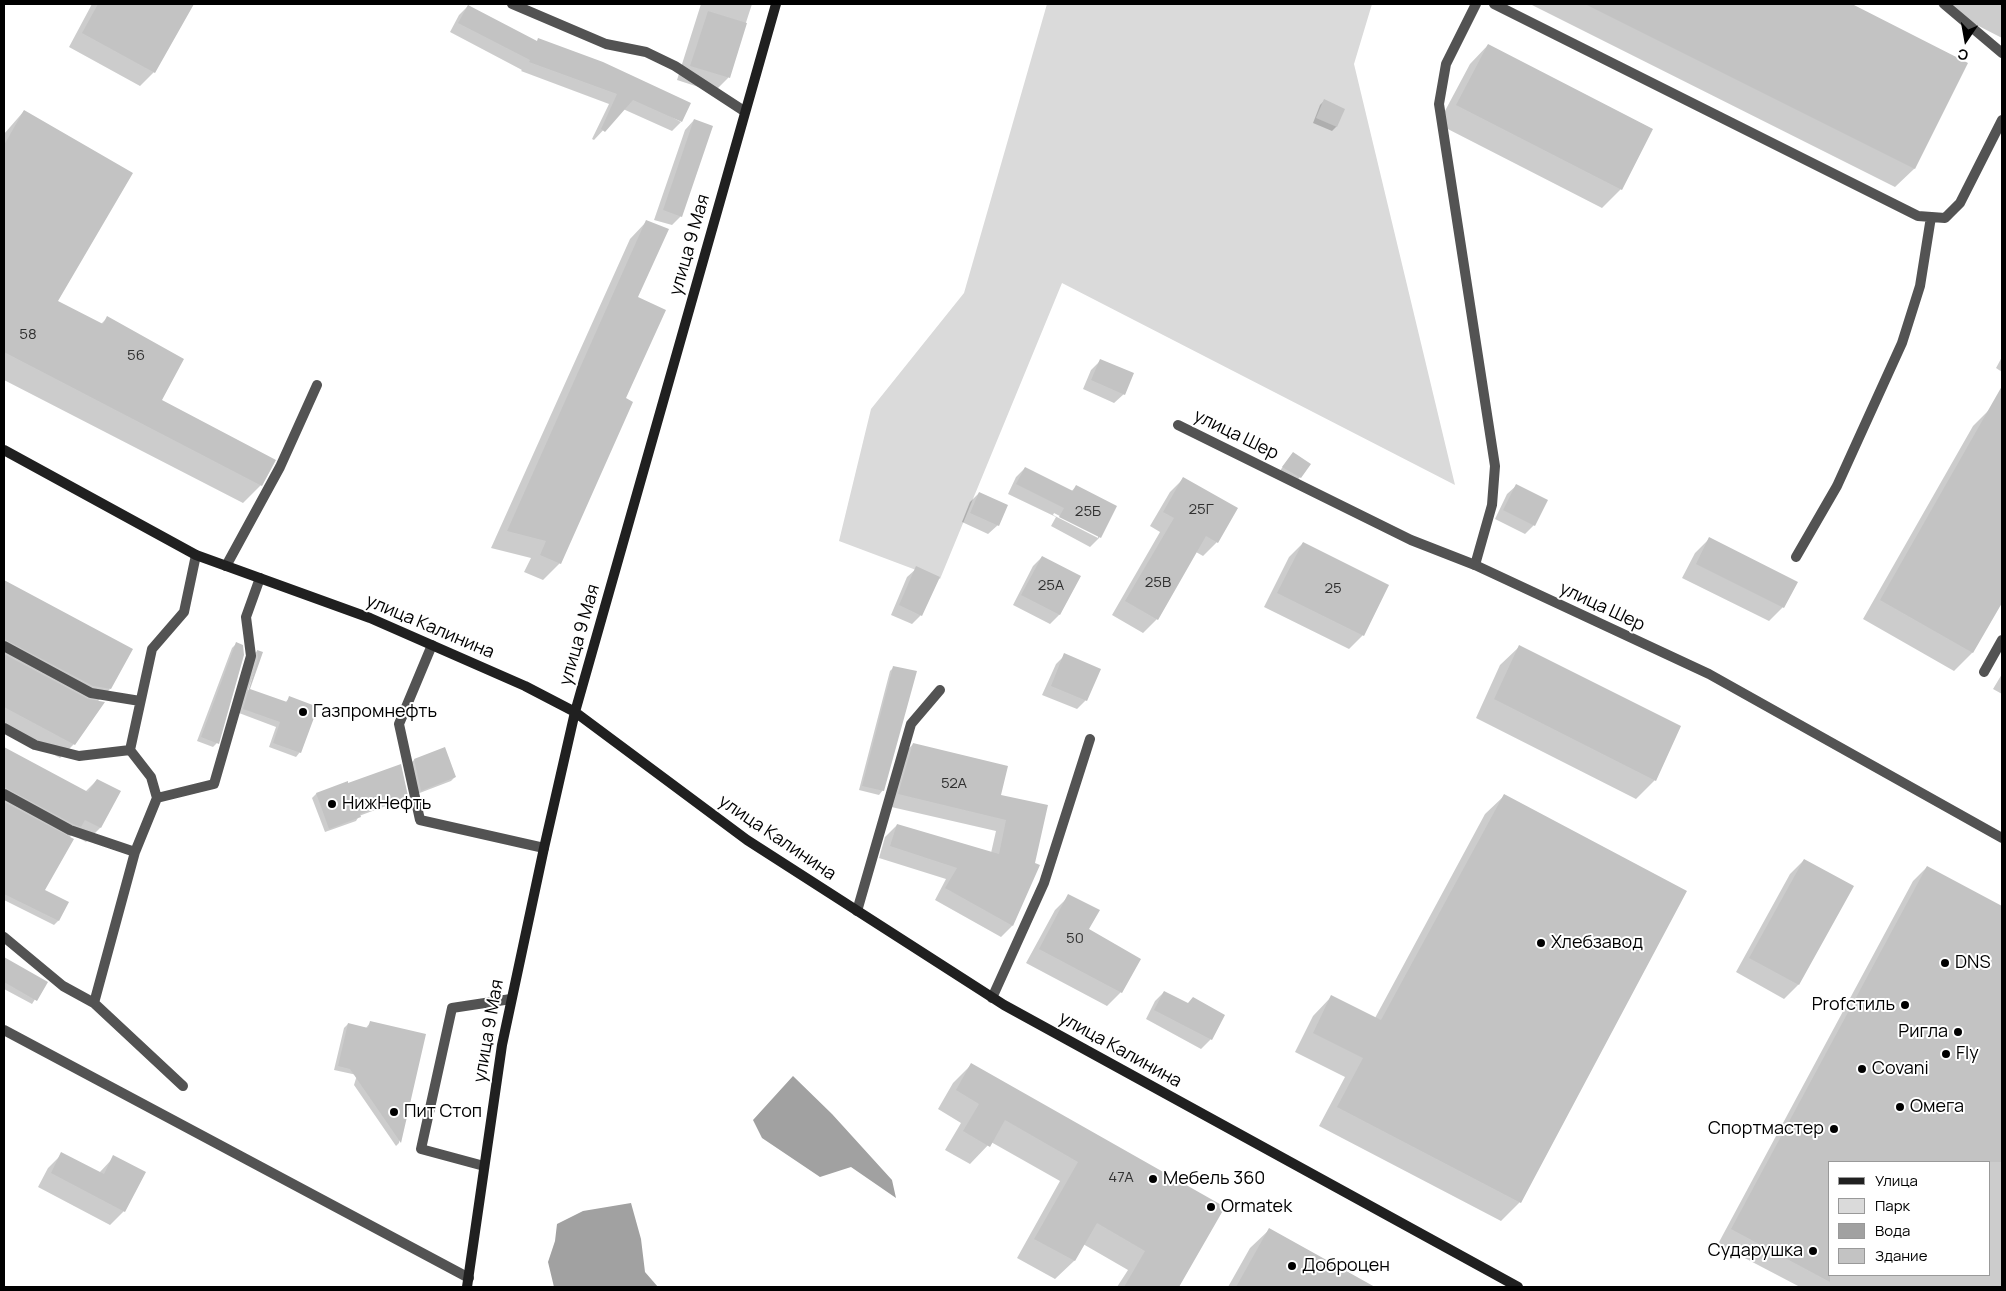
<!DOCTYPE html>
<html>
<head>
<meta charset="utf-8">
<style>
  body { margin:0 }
  #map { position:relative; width:2006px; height:1291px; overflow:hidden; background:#fff; font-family:Manrope,sans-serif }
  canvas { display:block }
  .frame { position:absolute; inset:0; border:5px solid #000; pointer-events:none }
  .legend { position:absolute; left:1828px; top:1161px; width:162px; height:115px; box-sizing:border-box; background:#fff; border:1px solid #999; margin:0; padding:6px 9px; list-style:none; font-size:15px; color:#000 }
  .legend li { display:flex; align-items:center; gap:10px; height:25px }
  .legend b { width:25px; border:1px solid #999 }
  .north { position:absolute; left:1941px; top:15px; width:50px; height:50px; -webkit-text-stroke:4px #fff; paint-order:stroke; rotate:192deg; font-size:14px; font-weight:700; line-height:20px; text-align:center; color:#000 }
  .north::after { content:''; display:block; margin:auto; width:18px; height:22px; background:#000; clip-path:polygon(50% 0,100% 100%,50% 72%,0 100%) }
</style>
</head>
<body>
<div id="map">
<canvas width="2006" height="1291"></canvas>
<div class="frame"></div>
<ul class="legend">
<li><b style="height:6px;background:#202020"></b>Улица</li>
<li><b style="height:14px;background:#dadada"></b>Парк</li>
<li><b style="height:14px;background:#a1a1a1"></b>Вода</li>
<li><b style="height:14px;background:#c3c3c3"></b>Здание</li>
</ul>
<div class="north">С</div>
</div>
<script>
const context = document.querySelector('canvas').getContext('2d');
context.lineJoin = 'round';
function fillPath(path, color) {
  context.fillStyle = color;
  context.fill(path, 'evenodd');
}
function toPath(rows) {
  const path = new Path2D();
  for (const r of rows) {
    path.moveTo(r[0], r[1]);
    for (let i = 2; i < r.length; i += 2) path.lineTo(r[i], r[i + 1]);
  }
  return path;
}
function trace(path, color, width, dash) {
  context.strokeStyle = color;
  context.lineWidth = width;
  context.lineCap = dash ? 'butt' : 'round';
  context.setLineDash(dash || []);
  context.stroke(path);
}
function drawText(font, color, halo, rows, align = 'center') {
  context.font = font + ' Manrope,sans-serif';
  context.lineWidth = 4;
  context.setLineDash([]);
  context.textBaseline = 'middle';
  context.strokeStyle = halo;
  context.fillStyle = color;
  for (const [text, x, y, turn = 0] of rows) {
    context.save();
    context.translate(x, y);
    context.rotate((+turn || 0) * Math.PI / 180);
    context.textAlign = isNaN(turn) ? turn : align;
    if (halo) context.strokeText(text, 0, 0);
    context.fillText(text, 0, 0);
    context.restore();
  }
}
const green = toPath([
  [1047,4,1372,4,1354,64,1455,485,1062,283,940,579,839,541,871,409,964,293]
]);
const water = toPath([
  [793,1076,832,1114,892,1180,896,1198,851,1167,820,1177,762,1138,753,1120],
  [631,1203,641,1239,645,1272,658,1287,554,1287,548,1262,555,1241,557,1224,583,1211]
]);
const shadow = toPath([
  [92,4,192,4,154,72,140,86,69,47],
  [701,4,752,4,728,78,714,92,677,80],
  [1530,4,1849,4,1967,63,1914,169,1895,187],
  [1936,4,2002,4,2002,38],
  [468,6,536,42,681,122,672,131,623,109,594,140,592,139,609,104,521,71,522,70,450,32,459,15],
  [1488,45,1652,129,1621,189,1602,208,1438,124,1470,64],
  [1324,101,1343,109,1336,127,1332,131,1313,123,1320,105],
  [24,111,56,301,101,324,107,318,160,401,261,485,243,503,4,380,4,134],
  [694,120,681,216,672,225,654,220,685,130],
  [646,222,625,399,560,563,543,580,524,572,531,558,491,548,630,239],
  [2002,357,2002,372,1996,368],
  [1101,360,1124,394,1114,403,1083,389,1091,370],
  [1991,408,2002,414,2002,600,1972,653,1954,671,1863,619,1973,426],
  [1293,453,1300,477,1296,482,1279,472],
  [1025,468,1071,492,1076,486,1115,507,1099,538,1090,547,1051,526,1056,517,1008,494,1016,477],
  [1054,513,1098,536,1098,538,1053,515],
  [1184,478,1217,542,1203,556,1196,552,1157,619,1143,633,1112,615,1160,532,1150,526,1170,492],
  [1517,485,1534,525,1525,534,1495,519,1507,494],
  [979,493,998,525,988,534,962,522,970,502],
  [1709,539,1783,607,1769,621,1682,578,1695,553],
  [1303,543,1363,635,1349,649,1264,607,1289,557],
  [1042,557,1079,576,1059,615,1050,624,1013,605,1033,566],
  [917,568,921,615,912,624,891,615,907,577],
  [7,583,110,689,97,702,74,744,60,758,4,728,4,587],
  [236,644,217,743,213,747,197,741,232,648],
  [1519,647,1655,780,1636,799,1476,718,1500,665],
  [257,651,261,653,248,690,285,703,289,698,300,752,296,757,269,747,276,727,239,713,253,655],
  [1065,655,1086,700,1077,709,1042,695,1056,664],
  [894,667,883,790,879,795,859,790,890,671],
  [2002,674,2002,694,1993,689],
  [913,744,1000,796,1047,806,1012,926,1001,937,935,900,946,879,879,858,885,837,897,825,991,853,996,831,887,806,902,756],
  [4,748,85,792,97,780,119,792,100,828,86,842,72,834,44,879,4,857],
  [414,760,455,777,451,781,417,794,410,764],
  [347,785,406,795,402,800,359,816,356,821,325,832,312,798,316,794],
  [1504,796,1685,891,1520,1202,1501,1221,1319,1126,1345,1077,1295,1052,1313,1016,1331,997,1375,1018,1485,814],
  [1804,860,1798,985,1784,999,1736,972,1790,874],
  [1927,867,2002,907,2002,1287,1800,1287,1718,1244,1913,881],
  [1830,1162,1990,1162,1990,1275,1830,1275],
  [4,871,67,902,58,921,54,925,4,900],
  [1069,896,1121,992,1107,1006,1026,963,1055,910],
  [4,959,46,982,32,1004,4,989],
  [1164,992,1188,1004,1223,1015,1211,1039,1201,1049,1146,1019,1155,1001],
  [370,1023,424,1035,399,1143,396,1146,354,1085,357,1075,334,1070,344,1028,348,1024,366,1028],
  [971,1065,1223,1208,1178,1287,1117,1287,1128,1270,1083,1244,1074,1261,1055,1279,1017,1258,1060,1181,991,1142,970,1164,945,1150,961,1123,938,1109,953,1083],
  [62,1154,99,1173,114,1157,124,1211,110,1225,38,1187,48,1168],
  [1269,1230,1372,1287,1228,1287,1250,1248]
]);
const building = toPath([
  [98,4,194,4,155,73,82,33],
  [1585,4,1852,4,1968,63,1915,169],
  [468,5,537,41,538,38,603,62,691,103,682,122,633,100,605,132,601,129,617,94,529,62,530,60,458,23],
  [708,11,747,23,730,78,690,66],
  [1488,44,1653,129,1622,190,1456,105],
  [1324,99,1345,109,1337,127,1316,118],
  [24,110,133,173,58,301,103,324,107,316,184,359,162,400,276,460,262,486,4,352,4,145],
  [694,119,713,126,682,217,663,210],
  [646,220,669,229,638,297,666,310,626,398,633,402,561,564,540,555,546,541,507,531],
  [1100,359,1134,373,1125,395,1091,380],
  [2002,386,2002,603,1973,653,1880,600],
  [1293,452,1311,464,1301,478,1282,467],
  [1025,467,1073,491,1076,485,1117,506,1101,538,1059,517,1064,508,1016,484],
  [1183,477,1238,508,1218,543,1206,536,1158,620,1125,601,1174,518,1163,512],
  [1516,484,1548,500,1535,526,1503,510],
  [979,492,1008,505,999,526,970,513],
  [1709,537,1798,582,1784,608,1696,564],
  [1303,542,1389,585,1364,636,1277,593],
  [1042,556,1081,576,1060,615,1021,595],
  [916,566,940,577,922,616,899,605],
  [4,580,133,649,111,689,93,686,4,639],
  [236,642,243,645,244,655,219,744,201,737],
  [1519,645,1681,726,1656,781,1494,699],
  [257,650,263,652,250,689,287,702,289,696,318,707,301,753,273,743,280,722,243,709,258,658],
  [1064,653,1101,669,1087,701,1051,686],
  [4,654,88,699,105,702,75,745,4,707],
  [893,666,917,671,884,791,862,786],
  [913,743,1008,766,1001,795,1048,805,1035,863,1040,865,1013,926,945,888,957,868,890,846,897,824,999,854,1006,820,898,794],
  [4,747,88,792,97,779,121,791,101,828,85,820,81,827,73,824,4,787],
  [445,747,456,777,421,791,414,759],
  [401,764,408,796,360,814,361,817,329,829,316,793,348,781,348,783],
  [1504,794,1687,891,1521,1203,1337,1107,1363,1058,1313,1033,1331,995,1381,1020],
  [4,802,74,839,45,890,69,902,59,921,4,894],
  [1804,859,1854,886,1799,985,1749,958],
  [1927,866,2002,906,2002,1162,1830,1162,1830,1282,1731,1229],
  [1068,894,1100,910,1089,929,1141,959,1122,993,1039,949],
  [4,957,48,982,37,1001,4,982],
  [1164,991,1188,1003,1193,997,1225,1015,1212,1040,1154,1010],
  [370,1021,426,1034,401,1143,350,1069,338,1066,348,1023,368,1028],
  [971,1063,1225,1207,1179,1287,1124,1287,1145,1251,1097,1223,1075,1261,1034,1239,1078,1162,1005,1120,990,1147,963,1131,979,1104,956,1090],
  [61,1152,104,1174,113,1155,146,1172,125,1212,51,1173],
  [1269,1228,1375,1287,1236,1287]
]);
const lane = toPath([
  [512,4,606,44,646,52,675,66,744,111],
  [1494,4,1918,216,1945,218,1960,203,2002,120],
  [1944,4,2002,53],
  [1796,557,1837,486,1902,343,1920,286,1931,217],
  [1475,565,1492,505,1495,466,1439,104,1446,64,1476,4],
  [226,566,280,467,317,385],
  [432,645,399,724,420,820,544,848],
  [4,646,91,693,140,701],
  [1984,672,2002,640],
  [4,728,35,745,79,756,130,750],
  [4,794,70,830,135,852],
  [157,798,214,784,251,656,246,617,260,578],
  [857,911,911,724,940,690],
  [4,937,63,986,94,1003,183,1086],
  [992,998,1044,883,1090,739],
  [94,1003,135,852,157,798,151,777,130,750,152,649,184,612,196,555],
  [4,1030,469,1278],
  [484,1166,421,1149,452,1008,511,999]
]);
const street = toPath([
  [1178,425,1411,540,1475,565,1709,674,2002,838]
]);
const secondary = toPath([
  [4,450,196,555,370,618,525,686,575,712,747,840,1004,1005,1518,1287],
  [467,1287,502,1045,544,848,575,712,776,4]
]);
const markers = [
  [303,712,5,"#000"],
  [332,804,5,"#000"],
  [1541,943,5,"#000"],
  [1945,963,5,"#000"],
  [1905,1005,5,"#000"],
  [1958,1032,5,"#000"],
  [1946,1054,5,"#000"],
  [1862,1069,5,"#000"],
  [1900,1107,5,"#000"],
  [394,1112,5,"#000"],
  [1834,1129,5,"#000"],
  [1153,1179,5,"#000"],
  [1211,1207,5,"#000"],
  [1813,1251,5,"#000"],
  [1292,1266,5,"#000"]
];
const numberNames = [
  ["58",28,335],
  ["56",136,356],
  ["25Г",1201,510],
  ["25Б",1088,512],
  ["25В",1158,583],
  ["25А",1051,586],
  ["25",1333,589],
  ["52А",954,784],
  ["50",1075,939],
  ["47А",1121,1178]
];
const streetNames = [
  ["улица 9 Мая",690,245,-74],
  ["улица Шер",1236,435,26],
  ["улица Шер",1602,607,25],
  ["улица Калинина",430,627,23],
  ["улица 9 Мая",580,635,-74],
  ["улица Калинина",777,838,34],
  ["улица 9 Мая",489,1031,-80],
  ["улица Калинина",1120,1050,29]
];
const poiNames = [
  ["Газпромнефть",313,712],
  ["НижНефть",342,804],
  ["Хлебзавод",1551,943],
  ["DNS",1955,963],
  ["Profстиль",1895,1005,"right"],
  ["Ригла",1948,1032,"right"],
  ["Fly",1956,1054],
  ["Covani",1872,1069],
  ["Омега",1910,1107],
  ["Пит Стоп",404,1112],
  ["Спортмастер",1824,1129,"right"],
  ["Мебель 360",1163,1179],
  ["Ormatek",1221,1207],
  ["Сударушка",1803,1251,"right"],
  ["Доброцен",1302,1266]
];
fillPath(green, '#dadada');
fillPath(water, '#a1a1a1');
fillPath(shadow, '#0003');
fillPath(building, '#c3c3c3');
trace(lane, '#535353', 10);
trace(street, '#535353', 10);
trace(secondary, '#202020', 10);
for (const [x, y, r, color] of markers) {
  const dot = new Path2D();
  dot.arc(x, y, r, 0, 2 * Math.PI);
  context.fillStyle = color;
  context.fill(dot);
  trace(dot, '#fff', 2);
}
drawText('15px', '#313131', null, numberNames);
drawText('18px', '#000', '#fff', streetNames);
drawText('18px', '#000', '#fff', poiNames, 'left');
</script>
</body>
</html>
